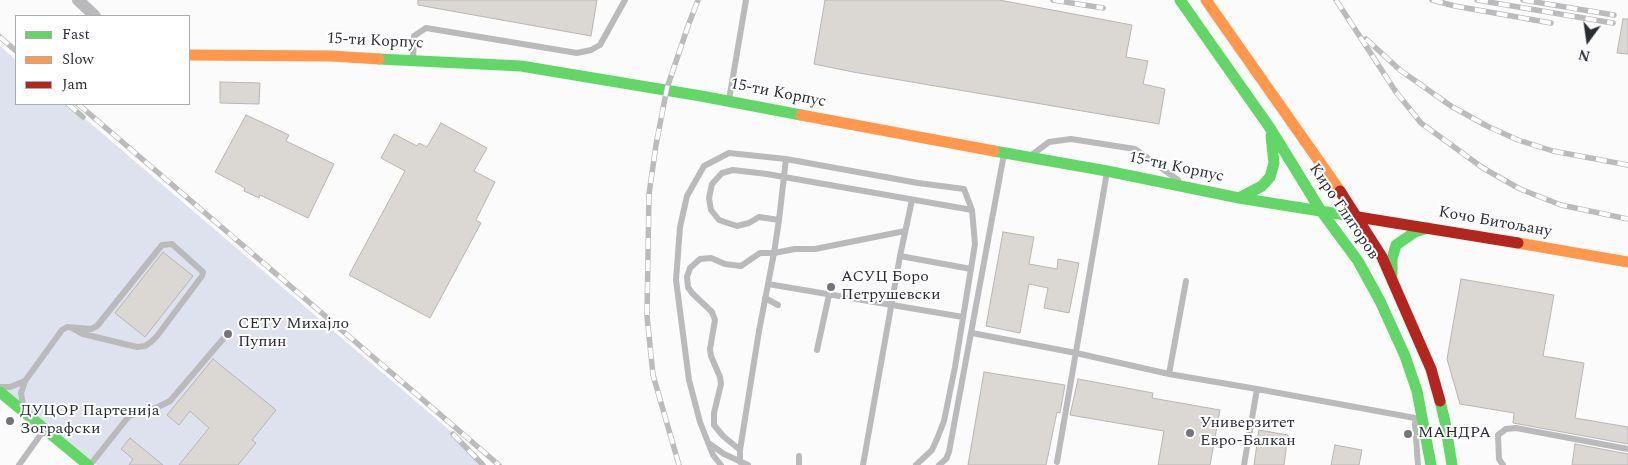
<!DOCTYPE html>
<html>
<head>
<meta charset="utf-8">
<style>
  body { margin:0 }
  #map { position:relative; width:1628px; height:465px; overflow:hidden; background:#fbfbfb; font-family:Spectral,serif }
  canvas { display:block }
  .legend { position:absolute; left:15px; top:15px; width:175px; height:90px; box-sizing:border-box; background:#fff; border:1px solid #aaabaf; margin:0; padding:6px 9px; list-style:none; font-size:15px; color:#2b2d36 }
  .legend li { display:flex; align-items:center; gap:10px; height:25px }
  .legend b { width:25px; border:1px solid #aaabaf }
  .north { position:absolute; left:1563px; top:15px; width:50px; height:50px; -webkit-text-stroke:4px #fff; paint-order:stroke; rotate:194deg; font-size:14px; font-weight:700; line-height:20px; text-align:center; color:#2b2d36 }
  .north::after { content:''; display:block; margin:auto; width:18px; height:22px; background:#2b2d36; clip-path:polygon(50% 0,100% 100%,50% 72%,0 100%) }
</style>
</head>
<body>
<div id="map">
<canvas width="1628" height="465"></canvas>
<ul class="legend">
<li><b style="height:6px;background:#63d668"></b>Fast</li>
<li><b style="height:6px;background:#ff974d"></b>Slow</li>
<li><b style="height:6px;background:#b3261e"></b>Jam</li>
</ul>
<div class="north">N</div>
</div>
<script>
const context = document.querySelector('canvas').getContext('2d');
context.lineJoin = 'round';
function fillPath(path, color) {
  context.fillStyle = color;
  context.fill(path, 'evenodd');
}
function toPath(rows) {
  const path = new Path2D();
  for (const r of rows) {
    path.moveTo(r[0], r[1]);
    for (let i = 2; i < r.length; i += 2) path.lineTo(r[i], r[i + 1]);
  }
  return path;
}
function trace(path, color, width, dash) {
  context.strokeStyle = color;
  context.lineWidth = width;
  context.lineCap = dash ? 'butt' : 'round';
  context.setLineDash(dash || []);
  context.stroke(path);
}
function drawText(font, color, halo, rows, align = 'center') {
  context.font = font + ' Spectral,serif';
  context.lineWidth = 4;
  context.setLineDash([]);
  context.textBaseline = 'middle';
  context.strokeStyle = halo;
  context.fillStyle = color;
  for (const [text, x, y, turn = 0] of rows) {
    context.save();
    context.translate(x, y);
    context.rotate((+turn || 0) * Math.PI / 180);
    context.textAlign = isNaN(turn) ? turn : align;
    if (halo) context.strokeText(text, 0, 0);
    context.fillText(text, 0, 0);
    context.restore();
  }
}
const green = toPath([
  [0,46,16,60,16,104,68,104,454,434,483,465,97,465,0,386]
]);
const building = toPath([
  [418,0,597,0,591,36,418,5,418,0],
  [825,0,999,0,1132,25,1126,57,1148,61,1143,84,1165,89,1159,124,853,72,814,64,825,0],
  [1623,19,1628,19,1628,54,1617,53,1623,19],
  [220,82,260,83,259,104,220,103,220,82],
  [246,115,289,135,286,141,334,164,308,218,260,195,259,198,244,191,245,188,215,172,246,115],
  [441,123,487,148,474,171,495,182,476,220,481,223,430,318,349,275,405,171,381,158,394,134,417,146,419,143,427,147,441,123],
  [1003,232,1034,237,1029,264,1057,269,1058,259,1079,263,1069,313,1044,308,1048,288,1029,284,1020,333,986,326,1003,232],
  [163,252,193,276,145,337,115,313,163,252],
  [1461,279,1554,295,1543,356,1584,363,1575,418,1628,427,1628,444,1513,423,1514,413,1460,404,1447,359,1461,279],
  [213,359,276,410,252,440,256,443,238,465,179,465,209,428,190,411,179,425,167,415,213,359],
  [984,372,1065,385,1060,413,1057,412,1046,465,968,465,984,372],
  [1078,379,1153,393,1152,398,1220,410,1210,465,1158,465,1164,431,1070,415,1078,379],
  [1259,430,1288,435,1284,465,1254,465,1259,430],
  [130,438,163,465,129,465,133,459,121,449,130,438],
  [1575,444,1628,454,1628,465,1572,465,1575,444],
  [1335,445,1362,450,1359,465,1331,465,1335,445]
]);
const lane = toPath([
  [413,59,414,36,426,28,577,53,591,50,600,45,625,0],
  [729,100,746,0],
  [1033,154,1049,142,1071,139,1135,149,1178,180],
  [779,220,786,159],
  [900,256,971,269],
  [768,284,963,317],
  [765,298,778,305],
  [972,333,1076,353,1169,374,1257,389,1244,465],
  [817,350,829,295],
  [1169,374,1186,281],
  [0,387,10,387,25,381],
  [1257,389,1415,418],
  [23,407,21,393,25,381,62,330,67,327,91,329,97,326,162,245,172,244,203,272,202,276,157,336,151,342,145,346,137,347,83,334,72,328],
  [1415,423,1418,465],
  [710,444,724,454,748,465],
  [740,450,723,436,714,425,714,413,721,384,720,377,711,356,710,349,715,320,712,312,692,293,688,287,687,277,690,268,700,259,711,258,725,264,741,266,760,253,774,253,779,220,759,217,749,223,737,226,719,220,711,210,709,198,712,184,722,173,733,170,767,174,972,210],
  [740,462,740,450,759,331,774,253,795,249,815,249,905,231],
  [1057,462,1107,172],
  [19,465,44,430],
  [90,465,129,416,158,407,170,401,223,339],
  [721,465,713,455,700,422,689,380,676,280,680,227,687,196,704,166,729,153,786,159,918,183,964,189,972,210,975,244,955,367,944,421,937,439,932,450,916,465],
  [799,465,799,456],
  [863,465,900,256,912,200],
  [939,465,946,459,949,452,1004,154],
  [1503,465,1499,459,1498,435,1506,429,1516,428,1628,449]
]);
const street = toPath([
  [78,0,95,16]
]);
const fast = toPath([
  [1180,0,1270,128,1321,211,1358,261,1380,301,1405,356,1417,391,1431,465],
  [379,59,521,66,701,96,801,115],
  [994,151,1107,171,1239,198,1358,217],
  [1239,198,1262,186,1270,177,1274,163,1271,136],
  [1392,274,1392,259,1396,245,1415,232,1428,228],
  [0,392,88,465],
  [1440,401,1445,422,1452,465]
]);
const slow = toPath([
  [1206,0,1340,191],
  [189,55,331,56,379,59],
  [801,115,994,151],
  [1518,243,1628,262]
]);
const jam = toPath([
  [1340,191,1382,257,1431,369,1440,401],
  [1358,217,1518,243]
]);
const rail = toPath([
  [1053,0,1103,8],
  [1336,0,1396,92,1421,123,1483,168,1520,189,1561,205,1628,219],
  [1432,0,1455,6,1551,23],
  [1477,0,1613,23],
  [1523,0,1614,15],
  [0,37,16,51],
  [1366,39,1400,70,1451,106,1487,126,1518,140,1553,151,1628,165],
  [68,104,83,117],
  [78,104,499,465],
  [453,434,483,465],
  [679,465,653,375,647,316,649,194,656,145,667,88,688,26,698,0]
]);
const markers = [
  [831,287,5,"#74757b"],
  [228,334,5,"#74757b"],
  [10,421,5,"#74757b"],
  [1190,433,5,"#74757b"],
  [1408,434,5,"#74757b"]
];
const streetNames = [
  ["15-ти Корпус",375,42,3],
  ["15-ти Корпус",778,94,11],
  ["15-ти Корпус",1176,168,12],
  ["Киро Глигоров",1343,212,56],
  ["Кочо Битољану",1495,223,10]
];
const poiNames = [
  ["АСУЦ Боро",841,278],
  ["Петрушевски",841,296],
  ["СЕТУ Михајло",238,325],
  ["Пупин",238,343],
  ["ДУЦОР Партенија",20,412],
  ["Зографски",20,430],
  ["Универзитет",1200,424],
  ["Евро-Балкан",1200,442],
  ["МАНДРА",1418,434]
];
fillPath(green, '#dee1ee');
fillPath(building, '#dbd7d3');
trace(building, '#bab5b2', 1);
trace(lane, '#bababc', 6);
trace(street, '#bababc', 12);
trace(fast, '#63d668', 11);
trace(slow, '#ff974d', 11);
trace(jam, '#b3261e', 11);
trace(rail, '#bbbbbe', 5.5);
trace(rail, '#fff', 4, [11]);
for (const [x, y, r, color] of markers) {
  const dot = new Path2D();
  dot.arc(x, y, r, 0, 2 * Math.PI);
  context.fillStyle = color;
  context.fill(dot);
  trace(dot, '#fff', 2);
}
drawText('16px', '#2b2d36', '#fff', streetNames);
drawText('16px', '#2b2d36', '#fff', poiNames, 'left');
</script>
</body>
</html>
